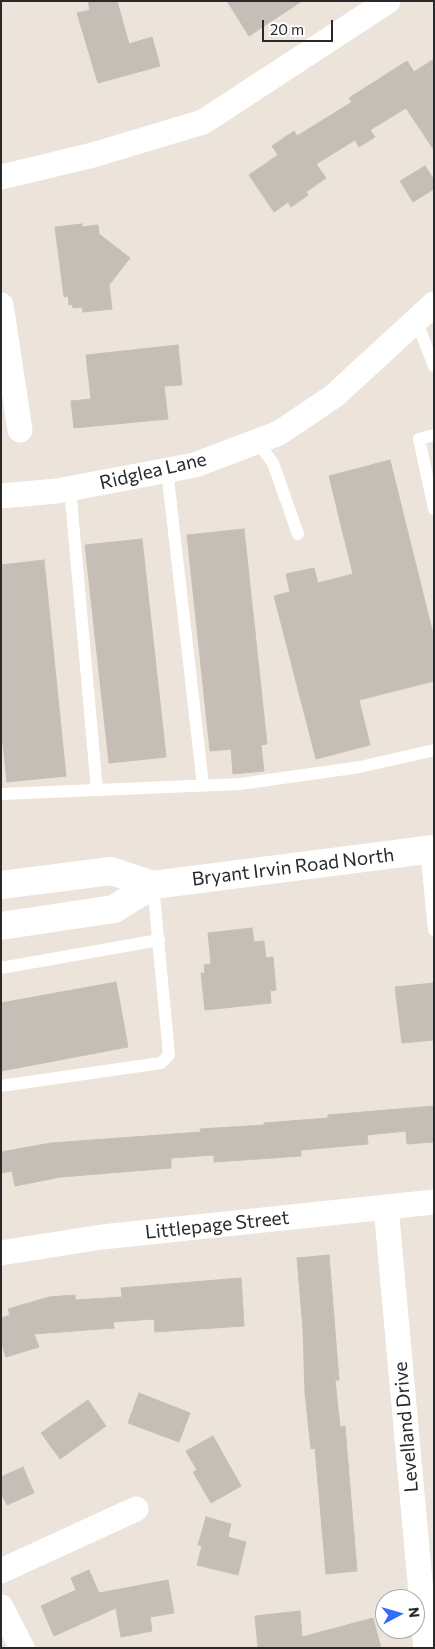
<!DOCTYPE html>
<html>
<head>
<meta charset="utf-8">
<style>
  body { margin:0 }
  #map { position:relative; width:435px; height:1649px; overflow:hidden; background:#ece3da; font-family:Commissioner,sans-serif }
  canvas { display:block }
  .frame { position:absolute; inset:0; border:2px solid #292929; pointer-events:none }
  .north { position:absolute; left:375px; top:1589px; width:50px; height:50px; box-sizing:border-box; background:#fff; border:1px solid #a9a9a9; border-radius:50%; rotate:84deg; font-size:14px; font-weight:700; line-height:20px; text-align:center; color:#292929 }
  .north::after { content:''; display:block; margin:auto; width:18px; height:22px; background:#356bff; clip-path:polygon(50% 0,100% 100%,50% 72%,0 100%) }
  .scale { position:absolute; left:262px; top:20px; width:71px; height:22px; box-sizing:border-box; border:2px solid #292929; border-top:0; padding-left:6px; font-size:15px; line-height:18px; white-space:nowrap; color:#292929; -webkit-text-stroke:4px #fff; paint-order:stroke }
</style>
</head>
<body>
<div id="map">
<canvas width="435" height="1649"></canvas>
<div class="frame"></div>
<div class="north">N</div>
<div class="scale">20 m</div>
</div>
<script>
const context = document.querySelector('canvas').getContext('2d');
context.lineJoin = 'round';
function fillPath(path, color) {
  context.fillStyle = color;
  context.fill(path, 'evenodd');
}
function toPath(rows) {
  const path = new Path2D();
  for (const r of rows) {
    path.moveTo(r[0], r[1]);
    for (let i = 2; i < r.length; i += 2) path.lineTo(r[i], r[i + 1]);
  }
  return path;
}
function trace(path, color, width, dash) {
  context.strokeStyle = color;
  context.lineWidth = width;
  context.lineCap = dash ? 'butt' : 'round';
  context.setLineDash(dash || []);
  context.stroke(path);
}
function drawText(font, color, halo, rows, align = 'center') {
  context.font = font + ' Commissioner,sans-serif';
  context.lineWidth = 5;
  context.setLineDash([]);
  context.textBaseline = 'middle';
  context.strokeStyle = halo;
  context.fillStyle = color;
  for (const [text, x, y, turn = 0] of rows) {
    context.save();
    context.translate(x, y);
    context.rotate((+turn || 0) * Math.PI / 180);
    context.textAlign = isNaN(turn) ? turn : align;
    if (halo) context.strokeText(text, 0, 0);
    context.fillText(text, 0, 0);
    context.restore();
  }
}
const building = toPath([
  [88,1,117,1,129,44,152,37,160,66,98,83,77,13,90,10,88,1],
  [227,1,302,1,249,36,227,1],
  [434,59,434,150,406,108,370,130,375,137,359,147,355,140,316,164,326,178,306,192,308,195,291,207,288,202,274,212,249,175,278,155,272,146,294,131,297,136,352,102,349,98,407,61,414,72,434,59],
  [425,166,434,180,434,189,413,202,400,181,425,166],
  [82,224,82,227,98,225,99,234,130,258,109,285,112,309,83,312,82,307,73,308,72,304,69,305,68,296,64,297,55,227,82,224],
  [178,345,182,385,164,386,168,419,74,428,71,401,91,399,86,355,178,345],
  [390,460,434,638,434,681,359,700,370,745,316,759,274,596,290,592,286,574,314,568,318,583,353,574,329,476,390,460],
  [244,529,267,744,261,745,264,771,233,774,231,749,210,751,187,535,244,529],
  [142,539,166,757,109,763,85,545,142,539],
  [44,560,66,776,7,782,1,726,1,565,44,560],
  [252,928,254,942,264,941,266,958,273,957,276,990,270,991,271,1003,205,1010,201,973,205,973,204,965,211,964,208,933,252,928],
  [116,982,128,1047,1,1071,1,1003,116,982],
  [434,983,434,1040,402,1043,395,987,434,983],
  [434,1106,434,1142,407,1144,406,1131,367,1135,368,1144,301,1150,301,1156,214,1162,214,1155,171,1158,171,1168,61,1177,15,1186,12,1171,1,1173,1,1152,51,1143,201,1132,200,1129,264,1125,264,1123,328,1118,328,1115,434,1106],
  [329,1255,339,1380,335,1380,340,1427,345,1426,357,1571,326,1574,315,1448,311,1449,305,1393,303,1329,297,1258,329,1255],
  [241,1278,244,1326,155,1332,154,1319,113,1322,114,1328,34,1334,39,1347,6,1357,1,1342,1,1318,10,1315,8,1309,49,1297,75,1295,75,1300,122,1297,121,1288,241,1278],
  [139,1393,190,1413,179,1442,128,1423,139,1393],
  [88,1400,106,1426,60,1459,41,1433,88,1400],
  [213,1436,241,1486,211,1503,193,1472,197,1470,186,1451,213,1436],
  [23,1467,34,1493,7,1505,1,1493,1,1477,23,1467],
  [206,1517,231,1524,228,1537,246,1542,238,1575,197,1565,202,1546,198,1545,206,1517],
  [89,1570,99,1593,168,1580,174,1613,150,1617,152,1631,121,1637,116,1608,54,1636,41,1606,76,1590,71,1578,89,1570],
  [300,1611,302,1637,373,1618,381,1648,258,1648,255,1616,300,1611]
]);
const lane = toPath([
  [416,320,434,366],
  [434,435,419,439,434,509],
  [256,440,273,463,298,534],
  [167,470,203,785],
  [70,488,97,790],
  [1,794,240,784,360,767,434,750],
  [426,850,434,930],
  [1,968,159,940],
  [1,1086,161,1063,169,1055,153,885]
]);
const street = toPath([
  [1,177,93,155,203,122,388,1],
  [1,305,20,430],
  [1,496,57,491,195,465,279,433,334,396,434,304],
  [386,1207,426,1648],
  [1,1253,102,1237,434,1202],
  [1,1571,136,1509],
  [1,1607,22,1648]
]);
const secondary = toPath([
  [1,885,111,871,153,885],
  [1,926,114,909,153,885,434,849]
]);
const streetNames = [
  ["Ridglea Lane",153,471,-13],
  ["Bryant Irvin Road North",293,867,-7],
  ["Littlepage Street",217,1225,-6],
  ["Levelland Drive",406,1427,-95]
];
fillPath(building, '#c4beb6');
trace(building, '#c8bfb4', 1);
trace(lane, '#fff', 12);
trace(street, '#fff', 25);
trace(secondary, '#fff', 28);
drawText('19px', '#292929', '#fff', streetNames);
</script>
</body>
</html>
